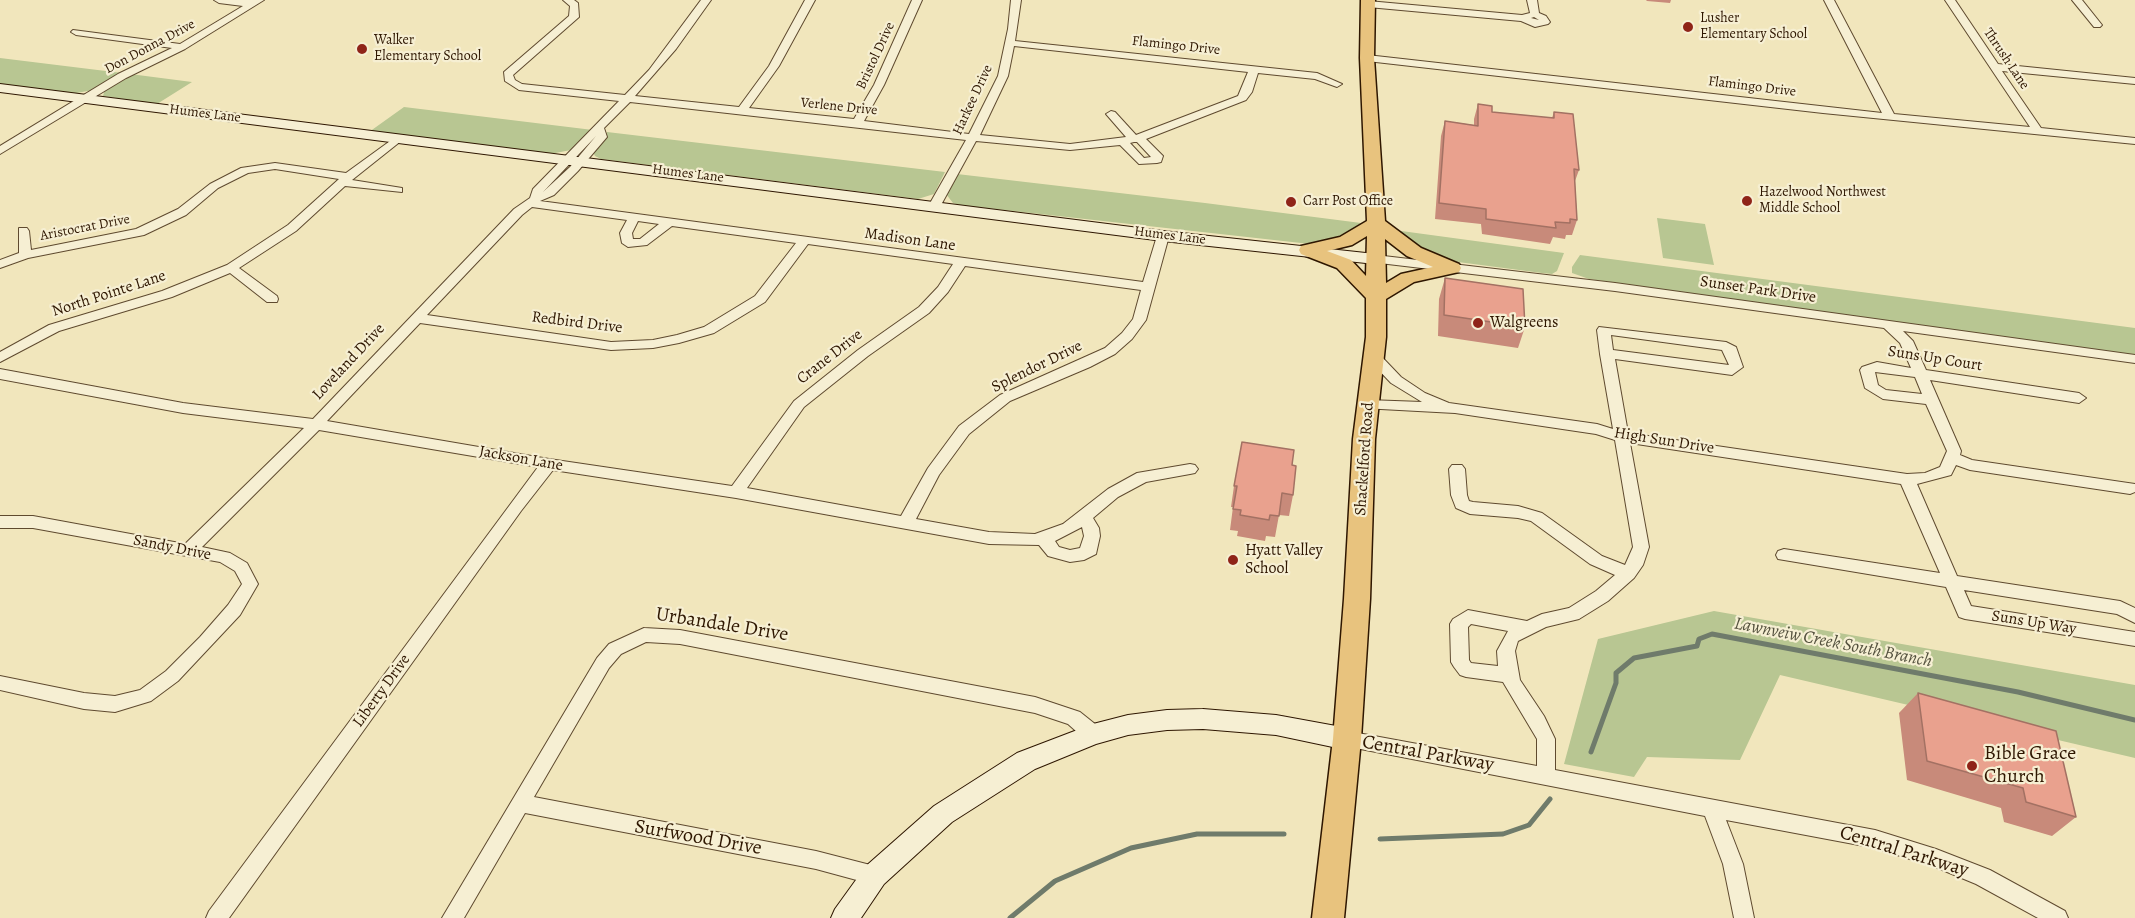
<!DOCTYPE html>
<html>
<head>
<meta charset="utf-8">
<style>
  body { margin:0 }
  canvas { display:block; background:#f1e6bc }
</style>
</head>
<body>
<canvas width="2135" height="918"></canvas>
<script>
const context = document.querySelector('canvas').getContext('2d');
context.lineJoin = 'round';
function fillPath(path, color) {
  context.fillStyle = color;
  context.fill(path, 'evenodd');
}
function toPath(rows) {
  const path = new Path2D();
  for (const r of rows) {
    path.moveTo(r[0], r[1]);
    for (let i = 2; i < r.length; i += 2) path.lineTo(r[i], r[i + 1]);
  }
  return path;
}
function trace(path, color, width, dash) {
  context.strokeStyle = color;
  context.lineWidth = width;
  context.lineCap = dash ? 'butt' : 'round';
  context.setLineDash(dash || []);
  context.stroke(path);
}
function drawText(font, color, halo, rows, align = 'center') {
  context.font = font + ' Alegreya,serif';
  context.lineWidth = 4.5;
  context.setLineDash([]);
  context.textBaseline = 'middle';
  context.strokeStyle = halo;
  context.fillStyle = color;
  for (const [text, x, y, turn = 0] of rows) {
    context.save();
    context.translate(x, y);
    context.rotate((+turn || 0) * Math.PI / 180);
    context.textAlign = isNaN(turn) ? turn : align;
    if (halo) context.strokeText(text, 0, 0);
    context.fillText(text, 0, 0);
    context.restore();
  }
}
const green = toPath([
  [0,58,122,73,93,90,71,94,0,85],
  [130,74,192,82,157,104,103,96,105,89],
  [404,107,593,130,571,150,550,154,369,132],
  [607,132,945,172,934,194,918,199,601,159,595,156,593,152,605,138],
  [957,174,1205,203,1361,223,1353,234,1340,241,1310,244,959,205,953,203,946,194],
  [1657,218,1705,224,1714,265,1663,258],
  [1394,230,1564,253,1557,271,1552,274,1542,273,1435,259],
  [1580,255,2135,328,2135,357,1589,279,1572,273,1572,267],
  [1714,611,2135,685,2135,758,1780,675,1740,760,1647,757,1634,777,1564,764,1598,639]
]);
const stream = toPath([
  [1591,752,1616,683,1616,673,1634,658,1697,646,1699,639,1712,634,2018,692,2135,720],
  [1380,839,1503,834,1529,825,1550,799],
  [1010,918,1055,881,1131,848,1197,834,1284,834]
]);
const street = toPath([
  [214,0,264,0,185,49,126,78,0,154,0,146,118,74,172,48,76,35,71,32,73,30,180,44,243,6,219,3,214,0],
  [563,0,574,0,578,3,579,17,513,75,515,80,522,84,625,95,649,70,701,0,711,0,676,49,635,96,739,107,769,66,805,0,815,0,779,66,749,108,854,119,874,85,912,0,922,0,884,85,864,121,969,134,998,76,1008,29,1011,0,1021,0,1015,41,1317,73,1342,84,1337,87,1315,79,1258,73,1252,92,1246,100,1146,139,1163,156,1161,162,1157,163,1139,164,1120,145,1070,150,976,141,941,205,935,209,929,205,966,140,630,102,604,128,607,137,578,171,554,195,540,201,1143,282,1157,236,1163,232,1169,236,1146,320,1132,339,1115,354,1090,367,1010,401,969,434,939,475,916,519,989,532,1035,534,1063,524,1108,489,1137,473,1190,464,1195,465,1198,469,1195,473,1190,474,1146,482,1118,497,1093,518,1099,528,1100,536,1096,554,1084,560,1070,562,1048,556,1039,545,989,544,736,498,553,470,521,511,229,918,206,918,209,911,538,467,319,430,202,547,230,553,247,563,258,584,240,615,178,681,151,701,115,712,84,709,0,690,0,676,84,693,115,696,140,690,166,671,200,637,228,605,242,584,235,571,220,562,33,528,0,528,0,516,33,516,185,544,304,428,183,413,0,379,0,369,183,403,313,419,514,209,530,198,533,189,619,101,519,90,505,81,504,72,569,16,570,6,563,0],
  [1014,46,1248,72,1238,96,1136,135,1115,112,1111,111,1106,114,1126,137,1070,144,980,135,1008,76,1014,46],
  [596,136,570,167,543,192,596,136],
  [1134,142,1137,142,1151,157,1144,158,1130,143,1134,142],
  [532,207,627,220,620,233,622,243,628,247,647,245,672,226,796,243,755,296,704,327,677,335,653,340,611,342,427,315,522,215,532,207],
  [638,221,659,224,640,239,633,239,632,233,638,221],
  [808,244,953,264,938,287,919,307,858,350,794,401,732,486,549,459,327,421,420,323,611,350,653,348,679,343,714,333,765,302,808,244],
  [965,266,1141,290,1133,319,1122,333,1105,348,1000,395,959,426,928,468,901,516,747,488,804,407,868,356,929,313,948,292,965,266],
  [1082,527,1084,536,1080,548,1070,550,1059,547,1055,541,1082,527],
  [1527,0,1537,0,1539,13,1546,16,1550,22,1548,24,1535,27,1521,21,1368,7,1363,4,1368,1,1522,15,1530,13,1527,0],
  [1534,17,1539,20,1531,18,1534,17],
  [1824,0,1834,0,1894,114,2030,127,1945,0,1955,0,1998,64,2135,78,2135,84,2002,71,2041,128,2135,138,2135,144,1823,113,1367,61,1362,58,1367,55,1882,113,1824,0],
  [2072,0,2082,0,2102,25,2100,27,2094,27,2072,0],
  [397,136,402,139,401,141,352,180,402,188,402,192,345,186,296,231,239,268,277,296,278,299,277,302,267,302,230,273,172,297,59,331,0,362,0,352,49,325,162,291,227,265,288,225,339,179,275,169,248,173,218,188,186,215,144,235,28,258,0,268,0,260,19,253,19,228,27,228,29,231,31,250,136,229,178,209,210,184,241,168,275,163,346,173,397,136],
  [1375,255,1615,283,2135,355,2135,363,1903,331,1913,341,1926,370,2079,393,2086,398,2079,403,1930,380,1961,451,1960,455,1972,460,2135,484,2135,492,2130,494,1970,470,1956,465,1951,475,1917,484,1957,576,2120,601,2135,608,2135,623,2117,614,1964,590,1971,606,2135,632,2135,646,1965,619,1959,617,1946,587,1778,559,1776,555,1778,551,1784,549,1940,573,1901,484,1630,443,1649,547,1643,565,1634,578,1608,601,1579,619,1546,627,1518,641,1515,651,1520,680,1544,716,1555,739,1555,770,1875,830,1936,849,1990,870,2065,911,2068,918,2038,918,1976,884,1935,867,1875,848,1726,820,1743,864,1754,918,1734,918,1723,864,1705,816,1340,745,1338,739,1340,733,1347,731,1537,766,1537,739,1503,682,1466,677,1460,675,1454,667,1451,662,1450,624,1453,619,1468,610,1527,621,1542,614,1569,608,1596,591,1615,575,1590,564,1531,521,1518,518,1470,514,1456,508,1451,495,1449,469,1452,465,1462,465,1465,469,1467,495,1469,501,1473,502,1518,506,1542,513,1602,556,1625,565,1633,547,1615,440,1596,434,1455,413,1362,408,1360,405,1362,402,1367,400,1422,402,1391,383,1370,361,1368,358,1370,355,1380,355,1401,377,1425,393,1449,403,1597,424,1613,429,1600,354,1597,330,1599,327,1726,342,1736,347,1743,367,1732,375,1615,359,1628,433,1907,474,1925,473,1940,467,1947,451,1926,404,1883,399,1865,388,1860,370,1862,367,1877,362,1911,368,1900,343,1884,328,1615,291,1371,262,1369,259,1375,255],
  [1611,335,1722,350,1729,365,1613,350,1611,335],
  [1875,372,1915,377,1922,394,1886,390,1878,385,1875,372],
  [1471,624,1508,631,1497,651,1498,666,1471,663,1469,660,1468,627,1471,624],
  [644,628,680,630,1035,697,1080,712,1100,728,1102,734,1100,740,1093,742,1086,740,1068,724,1035,713,680,644,646,642,621,654,609,668,534,797,816,851,882,868,885,875,882,882,875,885,816,869,525,813,464,918,442,918,597,658,609,644,644,628]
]);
const secondary = toPath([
  [0,84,1163,231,1375,254,1383,259,1375,264,1163,241,0,92,0,84],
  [1203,709,1276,715,1347,728,1356,732,1359,739,1356,746,1347,750,1276,735,1203,729,1167,730,1128,735,1096,744,1035,769,952,822,884,884,861,918,831,918,835,909,866,866,934,806,1017,753,1093,724,1128,715,1167,710,1203,709]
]);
const primary = toPath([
  [1361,0,1375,0,1374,58,1385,221,1421,248,1459,264,1461,268,1459,272,1414,282,1386,299,1386,337,1375,439,1370,599,1361,739,1344,918,1312,918,1333,739,1344,599,1353,439,1366,337,1366,298,1337,268,1301,254,1299,250,1301,246,1340,237,1367,221,1360,58,1361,0],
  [1367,236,1366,276,1351,260,1327,251,1352,245,1367,236],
  [1385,239,1407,256,1433,267,1401,274,1386,283,1385,239]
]);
const wall = toPath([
  [1646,0,1671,0,1670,3,1647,1],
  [1478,104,1492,112,1552,118,1554,112,1579,170,1575,181,1577,220,1572,235,1566,235,1565,239,1553,237,1550,244,1482,234,1481,224,1435,219,1441,136,1445,121,1474,125,1474,119],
  [1445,278,1525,327,1518,348,1438,336,1439,299],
  [1292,465,1293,495,1289,516,1279,515,1275,537,1266,536,1265,541,1237,536,1238,531,1230,530,1233,507,1231,507,1234,486],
  [1918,693,2076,817,2052,836,2004,822,2001,808,1907,780,1899,713]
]);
const building = toPath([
  [1478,104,1492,106,1492,112,1554,118,1554,112,1573,114,1579,170,1574,169,1577,220,1570,219,1570,223,1555,222,1556,228,1486,219,1486,209,1439,203,1445,121,1478,126,1478,104],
  [1445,278,1523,289,1525,327,1444,315,1445,278],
  [1242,442,1294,450,1292,465,1296,466,1293,495,1282,493,1279,516,1270,515,1269,520,1240,515,1241,510,1233,509,1237,486,1234,486,1242,442],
  [1918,693,2056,731,2076,817,2026,802,2023,788,1927,761,1918,693]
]);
const markers = [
  [1688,27,6,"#8f2418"],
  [362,49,6,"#8f2418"],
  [1747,201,6,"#8f2418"],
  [1291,202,6,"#8f2418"],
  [1478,323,6,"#8f2418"],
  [1233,560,6,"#8f2418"],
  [1972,766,6,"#8f2418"]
];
const farPoinames = [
  ["Lusher",1700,19],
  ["Elementary School",1700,35],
  ["Walker",374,41],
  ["Elementary School",374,57],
  ["Hazelwood Northwest",1759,193],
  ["Middle School",1759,209],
  ["Carr Post Office",1303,202]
];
const farStreetnames = [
  ["Flamingo Drive",1176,46,6],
  ["Don Donna Drive",150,47,-28],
  ["Bristol Drive",876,56,-65],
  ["Thrush Lane",2006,59,56],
  ["Flamingo Drive",1752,87,7],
  ["Harkee Drive",973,100,-65],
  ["Verlene Drive",839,107,6],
  ["Humes Lane",205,114,7],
  ["Humes Lane",688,174,7],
  ["Aristocrat Drive",85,228,-11],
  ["Humes Lane",1170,236,7]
];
const streetNames = [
  ["Madison Lane",910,240,8],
  ["Sunset Park Drive",1758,290,8],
  ["North Pointe Lane",109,294,-18],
  ["Redbird Drive",577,323,7],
  ["Crane Drive",830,357,-38],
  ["Suns Up Court",1935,359,9],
  ["Loveland Drive",349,362,-47],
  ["Splendor Drive",1037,367,-26],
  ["High Sun Drive",1664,441,9],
  ["Jackson Lane",521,459,10],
  ["Shackelford Road",1365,459,-86],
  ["Sandy Drive",172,548,11],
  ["Suns Up Way",2034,623,9],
  ["Liberty Drive",382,691,-54]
];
const poiNames = [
  ["Walgreens",1490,323],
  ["Hyatt Valley",1245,551],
  ["School",1245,569]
];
const waterNames = [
  ["Lawnveiw Creek South Branch",1833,643,11]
];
const nearStreetnames = [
  ["Urbandale Drive",722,625,9],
  ["Central Parkway",1428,754,10],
  ["Surfwood Drive",698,838,10],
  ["Central Parkway",1904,852,17]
];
const nearPoinames = [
  ["Bible Grace",1984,754],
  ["Church",1984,777]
];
fillPath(green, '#b8c692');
trace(stream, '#6f7b6b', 5);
trace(street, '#5f4a2f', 2);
trace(secondary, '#2e1600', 2);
trace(primary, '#2e1600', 3);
fillPath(street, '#f6efd3');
fillPath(secondary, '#f6efd3');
fillPath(primary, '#e8c37e');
fillPath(wall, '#c88a7a');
fillPath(building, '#e9a18e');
trace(building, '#a37163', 1.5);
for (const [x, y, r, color] of markers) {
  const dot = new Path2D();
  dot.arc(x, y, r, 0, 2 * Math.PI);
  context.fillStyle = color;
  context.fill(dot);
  trace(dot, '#f6efd3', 2);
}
drawText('14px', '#2e1600', '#f6efd3', farPoinames, 'left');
drawText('14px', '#2e1600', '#f6efd3', farStreetnames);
drawText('16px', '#2e1600', '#f6efd3', streetNames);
drawText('16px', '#2e1600', '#f6efd3', poiNames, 'left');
drawText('italic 18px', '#54513e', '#f6efd3', waterNames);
drawText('20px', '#2e1600', '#f6efd3', nearStreetnames);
drawText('20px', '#2e1600', '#f6efd3', nearPoinames, 'left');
</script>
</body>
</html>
